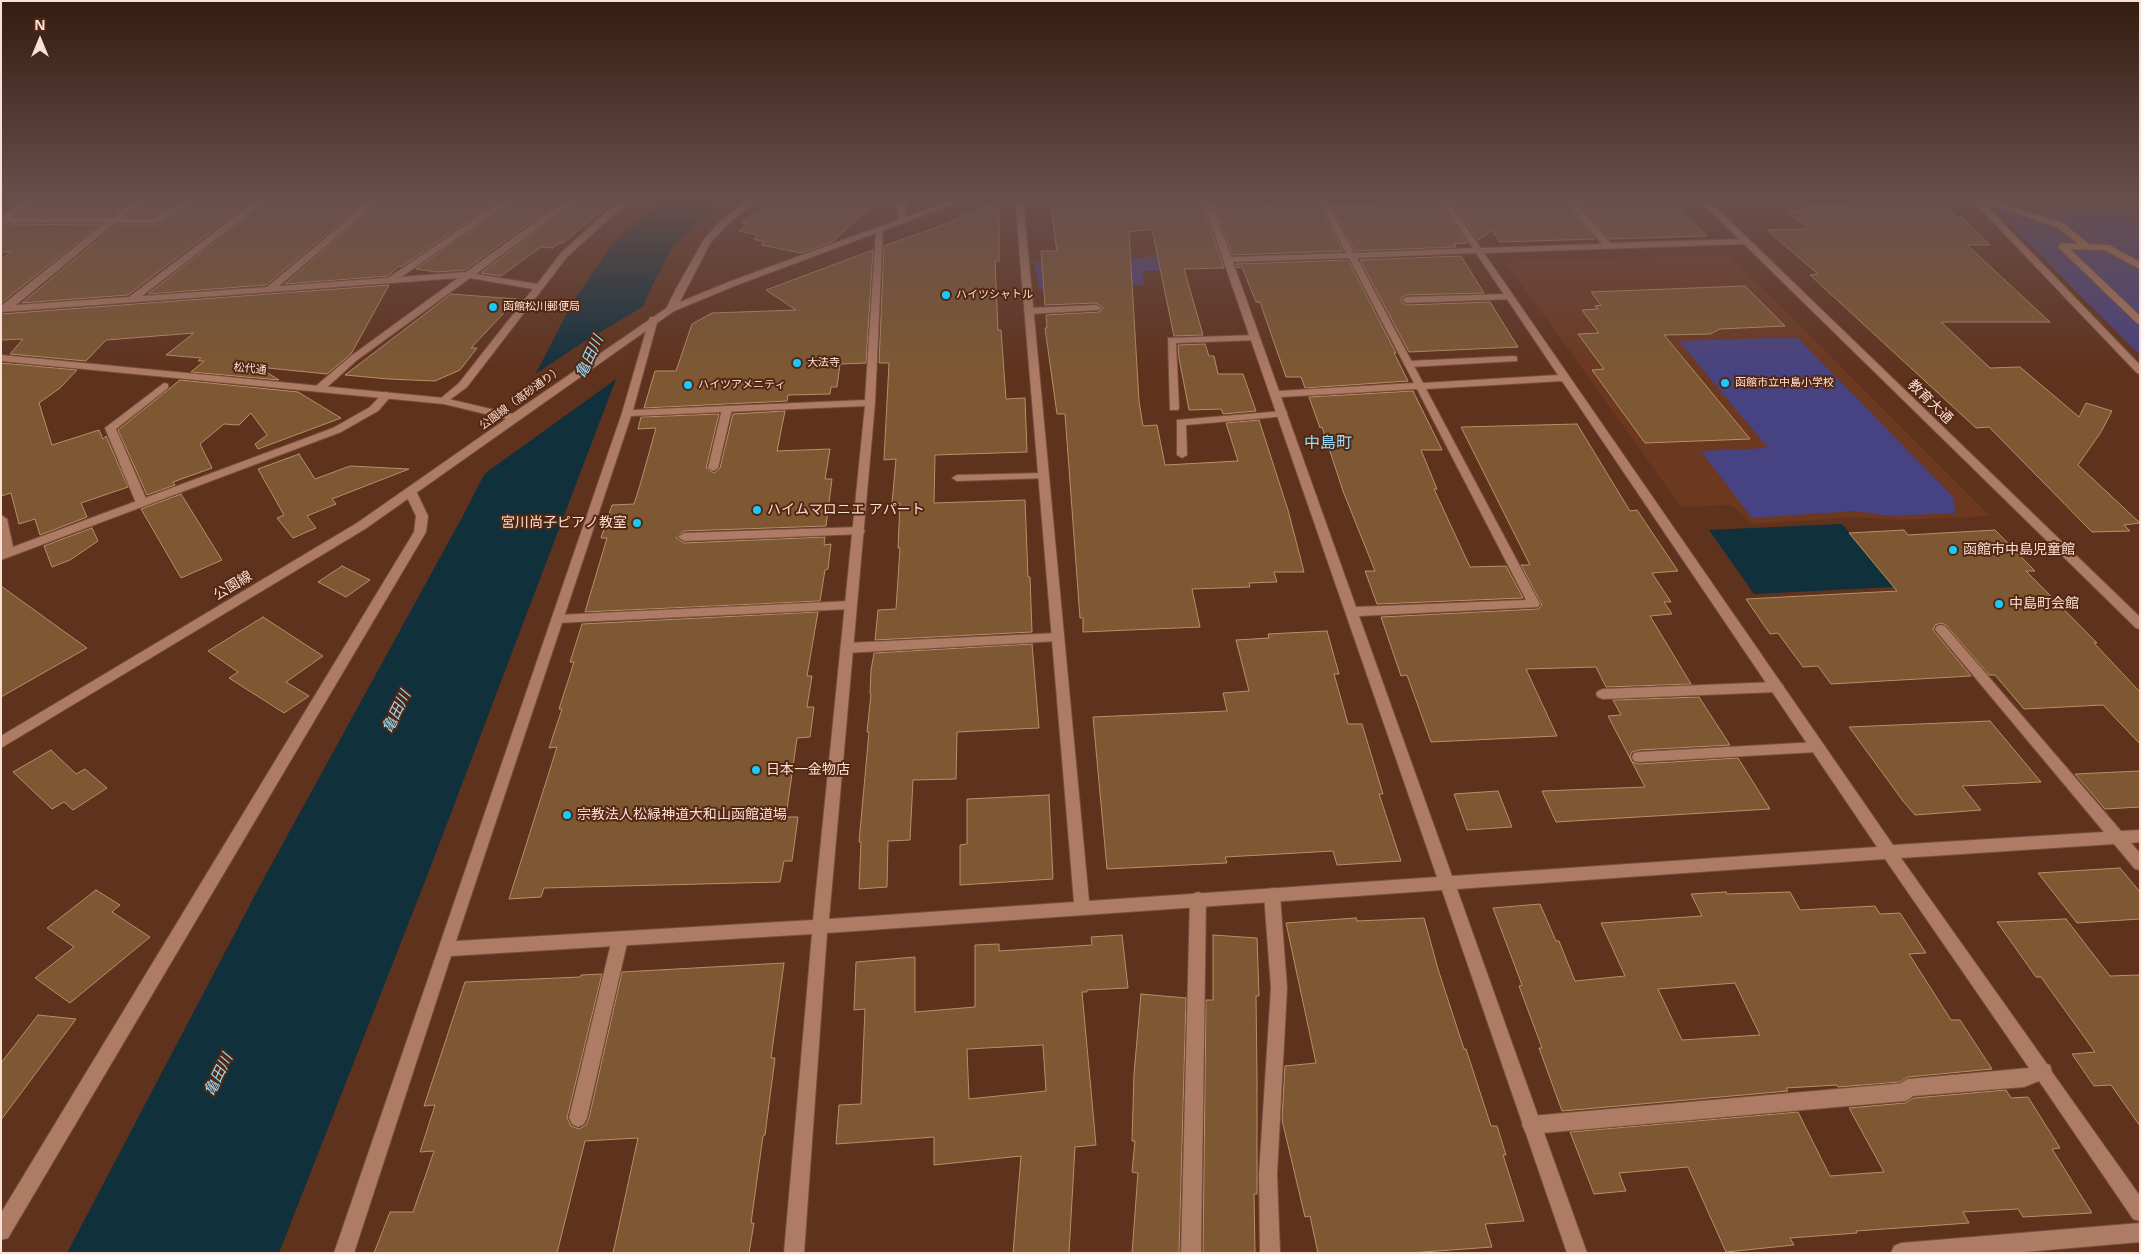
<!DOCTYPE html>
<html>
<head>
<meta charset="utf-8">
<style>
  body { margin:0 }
  #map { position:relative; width:2141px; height:1254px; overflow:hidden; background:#5f321d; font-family:"Open Sans",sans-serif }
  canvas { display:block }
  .frame { position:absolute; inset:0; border:2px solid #fde0d4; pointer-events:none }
  .north { position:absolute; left:15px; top:15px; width:50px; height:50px; -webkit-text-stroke:4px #532813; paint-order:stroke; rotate:0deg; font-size:14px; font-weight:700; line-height:20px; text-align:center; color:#fde0d4 }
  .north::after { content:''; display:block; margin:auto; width:18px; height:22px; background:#fde0d4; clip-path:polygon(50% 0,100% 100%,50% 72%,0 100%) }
</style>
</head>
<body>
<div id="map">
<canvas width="2141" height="1254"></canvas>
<div class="frame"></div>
<div class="north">N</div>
</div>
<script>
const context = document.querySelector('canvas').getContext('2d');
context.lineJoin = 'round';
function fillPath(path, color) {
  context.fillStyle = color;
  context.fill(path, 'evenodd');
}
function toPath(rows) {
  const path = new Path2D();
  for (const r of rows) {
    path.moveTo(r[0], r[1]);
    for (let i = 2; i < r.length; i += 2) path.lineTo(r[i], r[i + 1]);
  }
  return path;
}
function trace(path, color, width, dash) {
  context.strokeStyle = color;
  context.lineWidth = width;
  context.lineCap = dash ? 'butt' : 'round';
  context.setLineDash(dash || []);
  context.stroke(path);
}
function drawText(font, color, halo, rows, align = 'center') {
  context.font = font + ' "Open Sans","Noto Sans JP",sans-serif';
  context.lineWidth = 4;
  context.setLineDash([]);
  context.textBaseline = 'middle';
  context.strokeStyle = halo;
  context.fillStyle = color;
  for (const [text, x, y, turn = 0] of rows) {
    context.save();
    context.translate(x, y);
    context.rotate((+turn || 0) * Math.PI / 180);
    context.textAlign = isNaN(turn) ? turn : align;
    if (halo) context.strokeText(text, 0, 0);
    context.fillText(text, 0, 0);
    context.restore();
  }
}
const built = toPath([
  [1728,254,1990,516,1900,520,1858,517,1752,524,1731,505,1681,507,1506,262]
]);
const green = toPath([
  [1984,199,2140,199,2140,356,2140,355],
  [1168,256,1172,271,1143,271,1144,285,1039,289,1034,262],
  [1797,337,1954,498,1955,513,1890,516,1855,511,1752,518,1701,451,1768,448,1679,341]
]);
const water = toPath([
  [668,199,725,199,673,245,649,292,429,871,279,1253,67,1253,264,878,465,512,571,305,614,242],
  [1842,524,1894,587,1754,594,1709,530]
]);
const pier = toPath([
  [647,304,619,377,480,477,531,377,582,343]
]);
const building = toPath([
  [99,199,132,199,111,216,17,216,33,204,39,204,45,200,99,199],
  [146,199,181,199,152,217,126,217,146,199],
  [197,199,254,199,128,295,22,303,116,225,158,225,197,199],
  [270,199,369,199,266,285,148,294,270,199],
  [383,199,500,199,401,267,399,266,388,276,285,284,383,199],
  [516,199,563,199,465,270,436,272,416,269,516,199],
  [579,199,616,199,563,243,559,243,553,248,541,247,501,276,481,273,579,199],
  [773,199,880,199,832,242,801,253,761,245,765,242,754,239,758,235,739,231,748,225,742,223,773,199],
  [1056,199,1200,199,1224,268,1184,269,1203,335,1174,336,1152,229,1129,232,1139,401,1143,426,1157,425,1165,465,1238,461,1226,423,1259,420,1288,510,1304,572,1274,572,1277,582,1249,583,1250,587,1192,589,1200,627,1083,632,1083,618,1080,618,1065,414,1057,414,1045,328,1047,328,1046,315,1099,312,1103,308,1096,303,1045,305,1041,251,1057,251,1050,200,1056,199],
  [1212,199,1259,199,1261,205,1306,204,1308,208,1320,207,1343,251,1232,255,1212,199],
  [1437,199,1467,243,1454,244,1456,247,1355,251,1332,207,1384,205,1382,200,1437,199],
  [1450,199,1562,199,1595,239,1500,242,1492,230,1478,240,1450,199],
  [1576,199,1671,199,1707,236,1609,239,1576,199],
  [999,203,999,261,995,261,998,330,1001,330,1006,399,1025,398,1027,452,935,455,934,503,1025,500,1028,577,1030,577,1032,632,875,640,878,610,896,609,900,548,898,548,900,503,892,503,896,459,884,460,889,363,879,363,884,246,962,218,959,216,999,203],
  [1911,203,1944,204,1957,217,1962,217,1990,245,1967,245,2050,322,1941,322,1990,368,2020,367,2079,417,2086,403,2112,411,2101,432,2078,465,2140,523,2124,525,2130,531,2092,532,1989,427,1976,428,1810,275,1818,274,1767,230,1808,229,1788,212,1806,210,1802,206,1911,203],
  [101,224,1,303,1,259,12,252,1,252,1,225,101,224],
  [873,250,866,363,840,364,837,387,831,387,830,394,788,395,787,401,644,408,655,371,676,371,692,324,712,313,796,310,766,290,873,250],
  [1461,256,1484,293,1406,295,1401,298,1401,302,1406,305,1490,302,1518,347,1409,352,1360,260,1461,256],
  [1348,260,1396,353,1394,353,1408,381,1305,388,1301,377,1286,377,1260,302,1256,302,1242,267,1237,268,1236,264,1348,260],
  [389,285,351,354,327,374,258,367,279,380,191,372,204,361,198,361,201,358,166,355,194,333,106,340,86,361,10,354,23,339,1,340,1,314,389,285],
  [1745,286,1785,326,1720,329,1710,334,1664,335,1750,439,1645,443,1592,370,1604,369,1578,334,1599,333,1582,310,1598,309,1595,306,1601,305,1591,292,1745,286],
  [451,294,517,299,471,348,477,348,460,370,435,381,389,379,345,375,451,294],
  [1205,344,1209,356,1214,356,1218,374,1243,374,1256,411,1223,414,1221,409,1189,410,1179,358,1178,345,1205,344],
  [1,363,77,370,60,388,39,403,52,445,99,430,103,439,106,436,128,487,81,503,87,517,40,535,35,519,19,524,11,493,1,496,1,363],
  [180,380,298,392,341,418,258,449,255,444,267,435,251,413,239,425,224,424,200,444,212,468,173,482,175,485,147,495,118,430,180,380],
  [1413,391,1442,450,1421,450,1437,489,1434,489,1470,567,1506,566,1523,598,1377,604,1365,571,1375,571,1343,491,1322,427,1320,428,1309,397,1413,391],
  [785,411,777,451,830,449,825,479,832,479,826,526,684,531,676,538,684,543,825,537,824,545,831,544,828,569,825,570,820,601,585,612,607,538,601,538,612,505,634,504,640,485,656,428,638,429,641,417,719,414,706,468,714,473,720,468,733,414,785,411],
  [1577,424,1630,511,1637,510,1678,571,1652,573,1671,602,1664,602,1672,614,1650,616,1691,684,1606,687,1596,667,1526,669,1557,736,1431,742,1407,675,1401,676,1381,617,1538,609,1542,605,1521,565,1530,565,1461,427,1577,424],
  [299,454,315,479,350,466,409,469,332,499,336,504,307,516,316,528,293,538,277,518,284,515,258,469,299,454],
  [181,494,222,560,181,578,141,509,181,494],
  [92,528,98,541,70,560,52,567,44,546,92,528],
  [1904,530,1908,535,1995,530,2035,571,2026,571,2097,643,2094,643,2140,692,2140,744,2103,705,2024,709,1995,675,1989,675,1946,625,1941,623,1935,625,1933,630,1971,676,1831,684,1818,666,1803,667,1778,633,1770,634,1746,599,1897,591,1849,533,1904,530],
  [342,566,370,580,346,597,318,582,342,566],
  [1,586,87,648,1,697,1,586],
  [818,612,807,676,812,676,807,707,814,707,810,737,797,738,786,817,798,817,792,861,784,861,780,882,544,888,541,897,509,899,557,747,549,748,562,709,559,709,574,662,570,662,582,624,818,612],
  [263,617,323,656,286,682,309,696,284,713,229,678,238,672,208,651,263,617],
  [1327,631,1339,674,1334,674,1348,724,1362,724,1383,794,1379,794,1401,861,1337,865,1333,851,1225,857,1227,863,1107,869,1093,717,1227,711,1223,693,1249,691,1236,640,1269,638,1268,634,1327,631],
  [1032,644,1039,728,957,732,956,779,913,780,910,840,888,841,887,887,859,889,861,842,859,842,869,732,867,732,871,694,870,694,871,670,874,653,1032,644],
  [1699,697,1730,745,1639,750,1632,752,1630,756,1632,762,1639,764,1738,758,1770,809,1556,822,1542,791,1645,787,1608,716,1621,715,1613,700,1699,697],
  [1990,721,2041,782,1962,786,1981,810,1915,815,1903,801,1849,727,1990,721],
  [51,750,76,774,85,769,107,788,73,810,64,802,52,809,13,772,51,750],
  [2140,771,2140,807,2105,809,2075,774,2140,771],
  [1498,791,1512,827,1467,830,1454,794,1498,791],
  [1049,795,1053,879,960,885,960,845,967,844,967,799,1049,795],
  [2120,868,2140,892,2140,919,2077,923,2038,873,2120,868],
  [96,890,120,905,112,912,150,937,70,1003,35,978,74,947,47,928,96,890],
  [1726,892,1727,894,1790,892,1800,910,1875,906,1880,914,1900,913,1926,953,1909,954,1951,1020,1960,1020,1992,1069,1908,1077,1900,1082,1838,1087,1837,1085,1786,1088,1788,1091,1562,1111,1539,1048,1542,1048,1519,986,1522,985,1493,908,1540,904,1556,941,1559,941,1575,981,1625,976,1601,923,1702,916,1691,894,1726,892],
  [1735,983,1760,1035,1682,1040,1658,989,1735,983],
  [1356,918,1357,921,1424,918,1438,969,1464,1049,1466,1049,1491,1126,1497,1126,1506,1155,1503,1155,1524,1221,1485,1224,1492,1247,1410,1253,1318,1253,1310,1216,1305,1217,1282,1120,1285,1066,1316,1063,1286,923,1356,918],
  [2066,919,2110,976,2140,975,2140,1126,2111,1085,2094,1086,2072,1054,2095,1052,2041,977,2036,977,1997,922,2066,919],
  [1122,935,1128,988,1087,990,1087,992,1082,992,1096,1145,1075,1147,1069,1253,1013,1253,1021,1156,934,1165,934,1137,836,1144,839,1105,861,1104,865,1009,854,1010,856,962,915,957,915,1012,975,1007,975,945,999,944,999,951,1092,945,1091,937,1122,935],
  [1043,1045,1046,1091,969,1099,967,1049,1043,1045],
  [1213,935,1257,938,1259,996,1256,996,1257,1078,1257,1194,1254,1194,1255,1253,1203,1253,1206,1000,1213,1000,1213,935],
  [784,963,771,1058,775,1058,765,1135,763,1136,751,1223,754,1223,749,1253,613,1253,638,1138,585,1141,557,1253,374,1253,390,1212,413,1212,434,1151,420,1152,435,1105,424,1106,465,982,580,977,581,975,602,974,567,1118,571,1126,579,1129,586,1125,589,1118,622,972,784,963],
  [1141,994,1186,998,1179,1253,1132,1253,1138,1173,1132,1172,1135,1141,1132,1141,1134,1074,1141,994],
  [38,1015,76,1019,1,1120,1,1063,38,1015],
  [2006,1090,2011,1098,2028,1097,2060,1148,2052,1149,2092,1213,2023,1217,2018,1209,1963,1212,1969,1223,1856,1231,1857,1233,1790,1238,1794,1245,1726,1252,1688,1167,1619,1173,1626,1191,1594,1194,1570,1132,1798,1112,1830,1176,1884,1172,1849,1108,1905,1103,1914,1098,2006,1090]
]);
const lane = toPath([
  [504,199,514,199,394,282,388,282,388,278,504,199],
  [901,199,909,199,905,204,906,222,902,224,898,222,897,204,901,199],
  [1973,199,1986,199,2063,223,2089,244,2109,245,2140,262,2140,269,2104,250,2070,249,2140,316,2140,324,2137,323,2059,248,2058,246,2062,243,2078,244,2057,227,1973,199],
  [1509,294,1513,297,1512,299,1406,303,1402,300,1406,297,1509,294],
  [1096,305,1101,308,1099,310,1029,314,1024,311,1029,308,1096,305],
  [1256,335,1259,336,1259,340,1176,343,1179,408,1178,410,1170,410,1168,338,1256,335],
  [1514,356,1517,357,1517,361,1409,367,1404,364,1409,361,1514,356],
  [164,383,168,384,168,388,116,429,148,503,142,507,136,503,105,428,164,383],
  [727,406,732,409,718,468,713,471,708,468,722,409,727,406],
  [1283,411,1287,412,1287,416,1186,425,1187,455,1182,458,1177,455,1177,420,1283,411],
  [1044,473,1048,474,1049,476,1048,478,957,481,952,478,957,475,1044,473],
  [859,527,865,531,863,534,684,541,678,537,684,533,859,527],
  [850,601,856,605,850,609,557,623,551,619,557,615,850,601],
  [1058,633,1062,634,1064,637,1062,640,1058,641,846,653,842,651,840,648,842,645,846,643,1058,633],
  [1777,682,1782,684,1784,687,1782,690,1777,692,1603,699,1598,697,1596,694,1598,691,1603,689,1777,682],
  [1817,742,1822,743,1824,747,1822,751,1817,752,1639,762,1634,761,1632,757,1634,753,1639,752,1817,742],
  [1272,888,1277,890,1280,895,1287,988,1277,1174,1280,1253,1260,1253,1259,1174,1271,988,1264,895,1267,890,1272,888],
  [1198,892,1203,894,1206,899,1201,1253,1181,1253,1190,899,1193,894,1198,892],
  [620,932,626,934,628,939,587,1118,584,1124,578,1127,572,1124,569,1118,612,939,614,934,620,932],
  [1905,1083,1911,1086,1914,1092,1911,1098,1905,1101,1531,1134,1525,1131,1522,1125,1525,1119,1531,1116,1905,1083]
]);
const street = toPath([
  [26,199,36,199,11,218,112,218,135,199,144,199,121,219,153,219,185,199,195,199,157,223,115,223,16,305,129,297,258,199,268,199,142,296,267,287,372,199,381,199,279,286,466,272,567,199,577,199,476,274,537,284,561,253,604,214,624,199,634,199,610,218,567,257,467,387,444,404,439,401,440,399,459,383,533,289,470,278,357,360,324,390,320,391,316,390,316,386,351,356,458,278,1,312,1,306,106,222,1,223,1,217,26,199],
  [749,199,759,199,729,223,711,242,676,309,674,311,668,311,666,309,676,289,704,239,723,219,749,199],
  [1015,199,1023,199,1089,901,1437,877,1202,199,1210,199,1231,257,1346,253,1318,199,1326,199,1354,253,1473,248,1439,199,1447,199,1481,248,1602,244,1564,199,1573,199,1610,243,1748,239,1749,241,1745,244,1484,253,1893,845,2104,832,1937,632,1935,629,1937,626,1941,625,1945,626,2121,831,2140,830,2140,842,2131,843,2140,853,2140,870,2135,869,2114,844,1901,858,2047,1064,2050,1065,2052,1072,2140,1196,2140,1221,2133,1219,2039,1081,2024,1087,1913,1096,1905,1101,1899,1098,1896,1092,1899,1086,1902,1082,1908,1079,2029,1068,1885,859,1457,889,1587,1253,1567,1253,1442,890,827,933,804,1253,784,1253,812,934,451,956,354,1253,334,1253,622,413,650,317,656,317,658,319,633,410,865,400,876,230,883,228,875,403,829,919,1074,902,1015,199],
  [1476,253,1558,375,1423,383,1357,258,1476,253],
  [1349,258,1414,383,1279,391,1233,262,1349,258],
  [1562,381,1877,847,1452,876,1359,616,1538,607,1540,604,1426,389,1562,381],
  [1417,389,1526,600,1356,607,1281,397,1417,389],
  [865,406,813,920,456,941,631,416,865,406],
  [1971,199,1980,199,2140,365,2140,374,2137,373,1971,199],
  [387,392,392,395,378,411,341,432,1,560,1,515,7,519,13,547,333,428,370,407,383,393,387,392],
  [411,490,417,493,428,516,426,532,8,1238,1,1240,1,1213,414,532,416,516,405,493,411,490],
  [2140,1223,2140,1242,2013,1253,1891,1253,1894,1246,1901,1243,2140,1223]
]);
const secondary = toPath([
  [955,199,967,199,737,285,674,311,365,529,1,748,1,736,357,523,506,419,444,404,1,361,1,355,444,398,512,414,668,307,731,281,955,199],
  [1698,199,1707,199,2140,617,2140,629,2136,628,1698,199]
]);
const markers = [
  [946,295,5,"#19cafc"],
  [493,307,5,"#19cafc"],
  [797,363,5,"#19cafc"],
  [1725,383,5,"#19cafc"],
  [688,385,5,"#19cafc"],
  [757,510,5,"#19cafc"],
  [637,523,5,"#19cafc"],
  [1953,550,5,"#19cafc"],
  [1999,604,5,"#19cafc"],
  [756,770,5,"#19cafc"],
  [567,815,5,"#19cafc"]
];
const farPoinames = [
  ["ハイツシャトル",956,295],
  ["函館松川郵便局",503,307],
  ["大法寺",807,363],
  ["函館市立中島小学校",1735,383],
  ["ハイツアメニティ",698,385]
];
const farStreetnames = [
  ["松代通",250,369,6],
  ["公園線（高砂通り）",521,398,-36]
];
const streetNames = [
  ["教育大通",1930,402,44],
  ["公園線",233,586,-31]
];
const poiNames = [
  ["ハイムマロニエ アパート",767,510],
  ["宮川尚子ピアノ教室",627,523,"right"],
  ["函館市中島児童館",1963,550],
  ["中島町会館",2009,604],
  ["日本一金物店",766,770],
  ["宗教法人松緑神道大和山函館道場",577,815]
];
const waterNames = [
  ["亀田川",590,357,-65],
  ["亀田川",397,712,-64],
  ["亀田川",219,1075,-64]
];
const quarterNames = [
  ["中島町",1328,443]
];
fillPath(built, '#6c3820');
fillPath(green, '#474282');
fillPath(water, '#10303c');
fillPath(pier, '#5f321d');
fillPath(building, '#7d5832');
trace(building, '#b78f68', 1);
trace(lane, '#76503e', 2);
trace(street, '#76503e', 2);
trace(secondary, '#76503e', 2);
fillPath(lane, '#ae7b65');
fillPath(street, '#ae7b65');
fillPath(secondary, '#ae7b65');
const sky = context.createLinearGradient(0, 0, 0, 375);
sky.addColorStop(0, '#341c10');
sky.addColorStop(0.53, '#694f4c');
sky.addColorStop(1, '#694f4c00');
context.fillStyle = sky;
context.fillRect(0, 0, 2141, 375);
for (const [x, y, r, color] of markers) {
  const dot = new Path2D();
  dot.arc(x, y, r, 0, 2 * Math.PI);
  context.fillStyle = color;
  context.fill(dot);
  trace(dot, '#532813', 2);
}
drawText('11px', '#fde0d4', '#532813', farPoinames, 'left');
drawText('11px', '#fde0d4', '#532813', farStreetnames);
drawText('14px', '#fde0d4', '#532813', streetNames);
drawText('14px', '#fde0d4', '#532813', poiNames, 'left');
drawText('italic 15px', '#96ddfa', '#532813', waterNames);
drawText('16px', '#98defa', '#532813', quarterNames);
</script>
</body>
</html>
